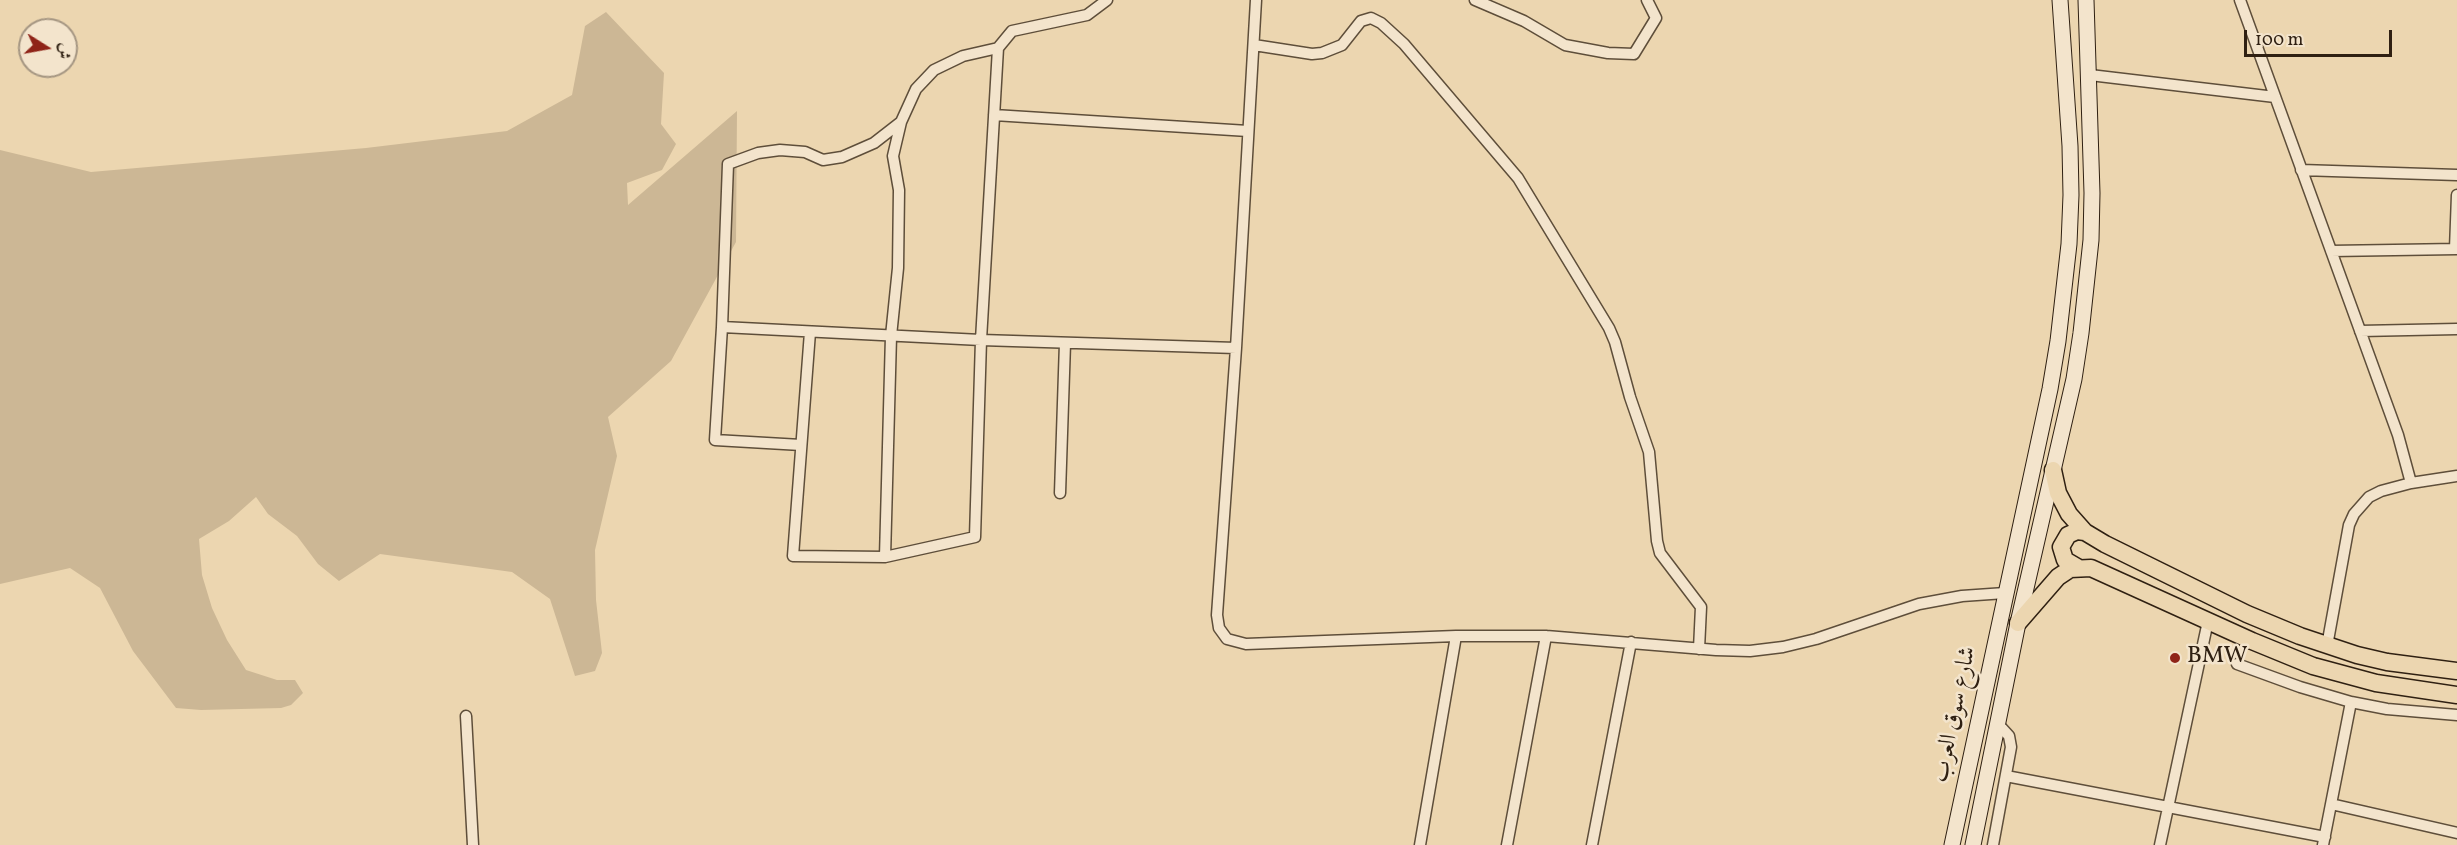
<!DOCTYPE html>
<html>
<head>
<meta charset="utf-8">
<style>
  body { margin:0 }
  #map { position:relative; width:2457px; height:845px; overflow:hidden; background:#ecd6b0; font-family:Vollkorn,Amiri,serif }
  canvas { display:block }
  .north { position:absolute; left:18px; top:18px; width:60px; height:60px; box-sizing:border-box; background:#f3e4cc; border:2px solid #a59682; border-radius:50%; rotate:101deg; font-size:16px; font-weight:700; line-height:24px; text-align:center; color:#2f2012 }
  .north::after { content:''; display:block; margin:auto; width:21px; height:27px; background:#8f2418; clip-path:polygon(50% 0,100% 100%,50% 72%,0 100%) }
  .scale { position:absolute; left:2244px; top:30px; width:148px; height:27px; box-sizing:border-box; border:3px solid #2f2012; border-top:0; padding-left:8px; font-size:18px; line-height:21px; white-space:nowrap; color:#2f2012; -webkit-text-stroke:4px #f3e4cc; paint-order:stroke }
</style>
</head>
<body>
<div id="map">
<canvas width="2457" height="845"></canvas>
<div class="north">ش</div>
<div class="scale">100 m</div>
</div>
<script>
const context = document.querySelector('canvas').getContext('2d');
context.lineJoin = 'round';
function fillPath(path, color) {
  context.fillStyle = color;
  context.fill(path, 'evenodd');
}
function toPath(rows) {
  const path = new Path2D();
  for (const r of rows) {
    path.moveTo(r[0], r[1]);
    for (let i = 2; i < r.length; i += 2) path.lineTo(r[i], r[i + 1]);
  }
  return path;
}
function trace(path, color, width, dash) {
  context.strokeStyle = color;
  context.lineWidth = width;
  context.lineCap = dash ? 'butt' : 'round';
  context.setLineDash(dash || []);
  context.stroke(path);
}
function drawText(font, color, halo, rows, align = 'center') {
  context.font = font + ' Vollkorn,Amiri,serif';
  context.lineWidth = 5;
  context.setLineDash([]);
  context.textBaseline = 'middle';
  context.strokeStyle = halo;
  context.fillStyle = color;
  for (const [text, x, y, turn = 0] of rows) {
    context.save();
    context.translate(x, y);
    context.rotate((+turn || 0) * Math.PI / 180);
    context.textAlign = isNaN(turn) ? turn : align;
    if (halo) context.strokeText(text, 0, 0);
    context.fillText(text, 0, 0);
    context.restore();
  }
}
const green = toPath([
  [606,12,664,73,661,124,676,144,662,170,627,183,628,205,737,111,736,242,671,361,608,417,617,456,595,550,596,600,602,653,595,671,575,676,550,599,512,572,380,554,339,581,318,564,297,536,268,514,256,497,229,521,199,539,202,575,212,608,227,640,246,670,277,680,295,680,303,693,291,705,281,708,201,710,176,708,133,651,100,588,70,568,0,584,0,150,91,172,366,148,507,131,572,95,585,26]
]);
const street = toPath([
  [1256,0,1236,348,1217,615,1219,628,1227,639,1246,644,1456,636,1546,636,1716,650,1750,651,1783,647,1816,639,1919,604,1962,596,2005,593],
  [1475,0,1524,21,1565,45,1608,53,1634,54,1656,18,1647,0],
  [2240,0,2398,435,2411,483,2381,491,2369,497,2354,514,2349,525,2327,646],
  [1254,45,1312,54,1322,53,1342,45,1361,21,1371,18,1381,23,1404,44,1518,178,1609,328,1615,342,1630,397,1649,452,1657,541,1660,553,1701,607,1699,649],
  [2090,75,2275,97],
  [994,115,1248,131],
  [2301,170,2457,175],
  [2455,249,2457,195],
  [2331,251,2457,249],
  [722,327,728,164,758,153,780,150,805,152,823,160,842,157,874,143,901,122],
  [2360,331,2457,329],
  [810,332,793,556,885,557,891,336,898,268,899,190,893,156,901,122,916,89,934,70,963,56,998,48,1012,31,1087,15,1107,0],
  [801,445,715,440,722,327,981,340,1236,348],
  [2411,483,2457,476],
  [1060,493,1065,343],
  [885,557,975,537,981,340,998,48],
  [2237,664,2300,687,2351,702,2387,709,2457,715],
  [466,716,473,845],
  [2006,776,2325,837],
  [2331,804,2457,833],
  [1420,845,1456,636],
  [1507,845,1546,636],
  [1592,845,1631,642],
  [1993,845,2011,747,2009,736,1998,724],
  [2160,845,2208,621],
  [2323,845,2351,702]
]);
const secondary = toPath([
  [1952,845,2050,389,2058,341,2069,244,2071,195,2070,146,2060,0],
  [1973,845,2018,623,2074,379,2081,333,2091,240,2092,193,2086,0]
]);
const primary = toPath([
  [2053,470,2058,493,2069,514,2085,532,2105,544,2247,614,2300,636,2357,655,2387,662,2457,671],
  [2077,567,2065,560,2061,547,2068,535,2077,531,2085,532],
  [2018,623,2058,577,2070,569,2091,568,2252,641,2313,666,2376,683,2457,695]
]);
const markers = [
  [2175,658,6,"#8f2418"]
];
const poiNames = [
  ["BMW",2187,658]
];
const streetNames = [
  ["شارع سوق العرب",1956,715,-78]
];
fillPath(green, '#ccb795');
trace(street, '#5e4e3a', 13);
trace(secondary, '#2f2012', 17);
trace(primary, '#2f2012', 19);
trace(street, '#f3e4cc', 10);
trace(secondary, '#f3e4cc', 15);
trace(primary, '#ecd6b0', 16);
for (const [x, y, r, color] of markers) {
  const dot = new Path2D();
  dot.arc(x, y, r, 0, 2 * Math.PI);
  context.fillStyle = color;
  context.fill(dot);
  trace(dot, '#f3e4cc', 2);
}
drawText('24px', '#2f2012', '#f3e4cc', poiNames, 'left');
drawText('24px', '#2f2012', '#f3e4cc', streetNames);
</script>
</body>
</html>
